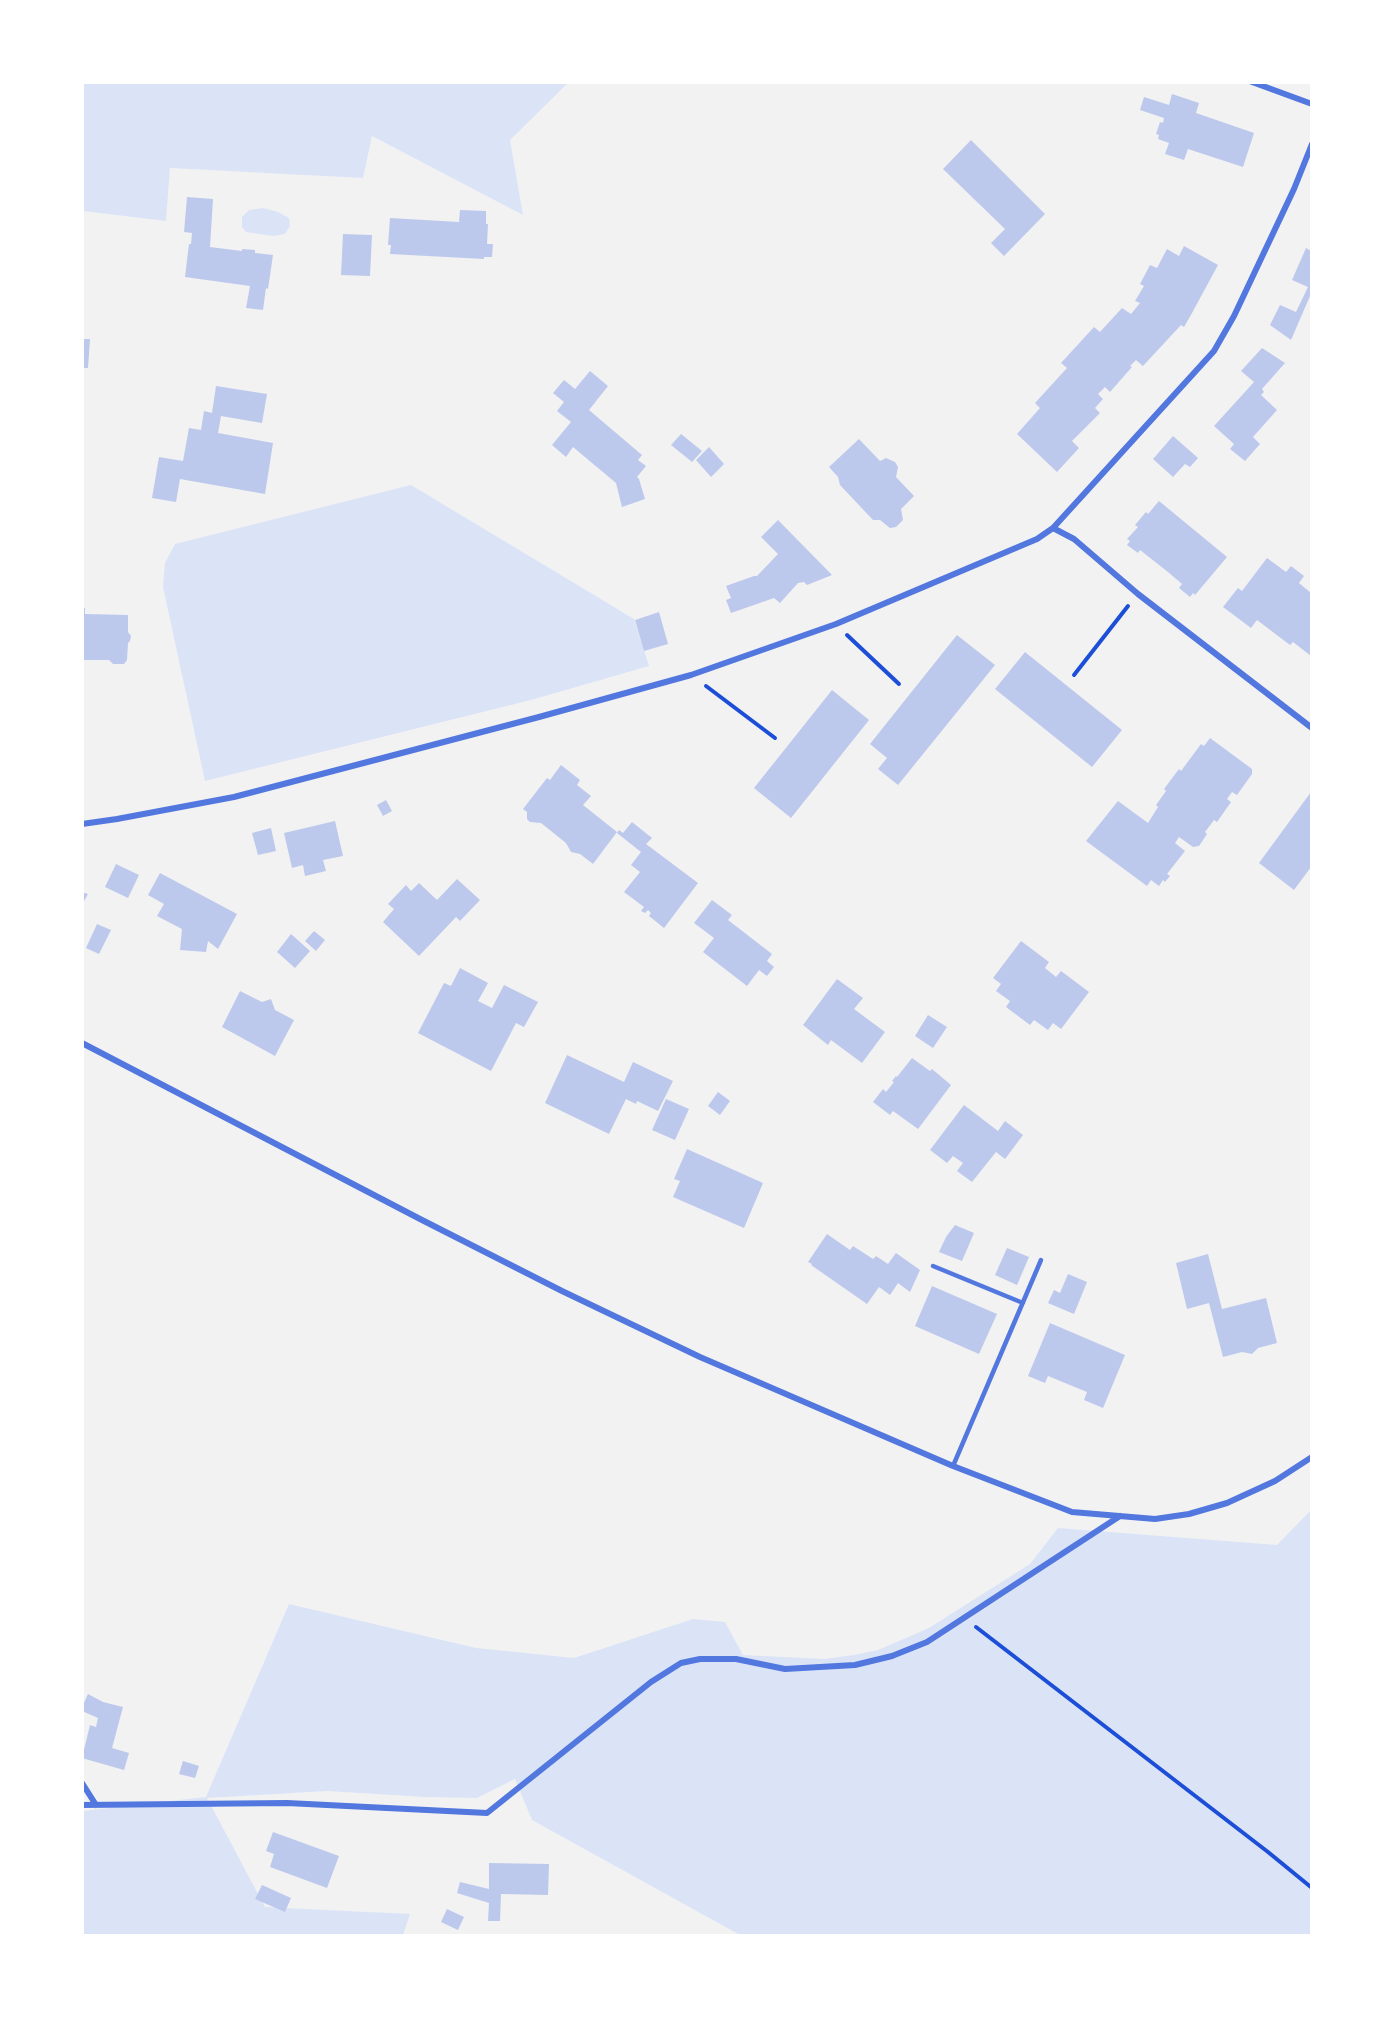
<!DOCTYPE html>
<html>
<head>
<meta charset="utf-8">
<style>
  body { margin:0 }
  #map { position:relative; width:1394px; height:2018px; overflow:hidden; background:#f2f2f2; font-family:"Fira Sans Condensed",sans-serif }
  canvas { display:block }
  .frame { position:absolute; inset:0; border:84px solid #fff; pointer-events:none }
</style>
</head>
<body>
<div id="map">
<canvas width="1394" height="2018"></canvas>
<div class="frame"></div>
</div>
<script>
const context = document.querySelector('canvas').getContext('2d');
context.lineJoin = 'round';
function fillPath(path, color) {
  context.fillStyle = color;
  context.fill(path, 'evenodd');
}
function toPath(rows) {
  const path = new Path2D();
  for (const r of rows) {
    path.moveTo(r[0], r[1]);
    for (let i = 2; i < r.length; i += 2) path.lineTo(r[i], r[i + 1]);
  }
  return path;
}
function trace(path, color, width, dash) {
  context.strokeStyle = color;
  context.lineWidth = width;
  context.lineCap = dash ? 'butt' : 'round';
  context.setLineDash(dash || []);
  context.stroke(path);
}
const green = toPath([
  [83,82,568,82,568,83,510,140,523,215,372,136,363,178,170,168,166,221,83,211],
  [263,208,278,212,289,218,290,226,285,234,273,236,246,232,242,227,242,217,249,210],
  [411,485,634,619,649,666,531,700,205,781,163,587,165,563,175,544],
  [1311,1510,1311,1935,740,1935,532,1820,515,1779,477,1798,425,1797,327,1791,207,1798,265,1907,410,1914,403,1935,83,1935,82,1811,206,1797,289,1604,476,1648,574,1658,693,1619,725,1622,743,1655,824,1659,854,1655,878,1650,929,1628,1030,1564,1058,1528,1277,1545]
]);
const building = toPath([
  [1172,94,1199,103,1196,113,1254,133,1243,167,1188,149,1184,160,1165,154,1169,143,1158,139,1159,135,1156,134,1160,122,1163,123,1164,118,1140,110,1144,97,1169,105],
  [971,140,1045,214,1004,256,991,243,1005,229,943,169],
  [187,197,213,199,210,247,242,251,242,249,255,250,255,253,273,255,268,289,266,288,263,310,246,308,250,286,185,277,189,244,191,244,192,233,184,232],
  [460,210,486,211,486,224,488,224,487,244,493,244,492,257,484,257,484,259,390,254,391,245,388,245,390,218,459,222],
  [343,234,372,235,370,276,341,275],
  [1184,246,1218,265,1192,313,1184,327,1181,325,1143,366,1136,360,1130,366,1132,367,1110,392,1105,387,1098,394,1103,399,1095,408,1100,413,1072,441,1079,448,1057,472,1017,434,1040,408,1035,403,1067,368,1061,363,1094,327,1100,332,1122,308,1131,314,1140,303,1135,301,1144,286,1140,284,1150,265,1157,268,1167,249,1179,256],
  [1306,248,1311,251,1311,296,1310,296,1291,340,1270,325,1280,305,1296,312,1308,287,1292,280],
  [82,339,90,339,88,368,82,368],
  [1262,348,1285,363,1262,389,1264,392,1261,395,1277,410,1253,437,1260,444,1245,461,1230,449,1234,444,1214,426,1254,382,1241,371],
  [590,371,608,386,589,410,642,455,638,460,646,466,637,477,639,479,645,499,622,507,616,483,573,447,566,457,552,445,571,422,557,411,564,402,553,393,564,380,575,389],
  [216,386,267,394,262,423,221,416,218,433,273,443,265,494,180,479,176,502,152,498,159,457,183,461,189,428,201,430,204,411,212,413],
  [681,434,702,451,692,462,671,445],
  [1173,436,1198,458,1190,467,1185,464,1173,477,1153,459],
  [859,439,880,461,886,458,895,462,898,467,896,477,914,496,901,509,903,520,896,527,890,528,880,520,873,520,840,485,838,477,829,467],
  [709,447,724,464,711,477,696,460],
  [1159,501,1227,557,1195,595,1193,593,1190,597,1179,588,1182,584,1168,572,1140,550,1138,553,1127,545,1130,541,1127,539,1138,527,1135,525,1146,512,1148,514],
  [778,520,832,575,807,585,804,582,798,583,780,603,774,598,731,613,726,600,731,598,726,586,754,576,757,576,778,554,761,537],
  [1267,558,1286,572,1291,566,1304,576,1299,583,1311,593,1311,656,1293,642,1290,645,1257,620,1251,628,1223,607,1238,588,1242,591],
  [82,608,85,608,85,614,128,615,128,632,131,636,130,641,128,643,127,660,124,664,113,664,109,660,82,660],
  [659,612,668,644,644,651,635,620],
  [957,635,995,665,898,785,878,769,887,758,870,744],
  [1025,652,1122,730,1092,767,995,689],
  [832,690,869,720,791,818,754,788],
  [1210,738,1252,769,1252,774,1237,795,1232,792,1227,799,1231,802,1217,822,1214,820,1205,832,1207,834,1199,846,1193,847,1179,837,1175,843,1185,851,1167,874,1170,876,1165,882,1163,880,1159,886,1151,880,1147,886,1086,841,1118,801,1148,823,1158,807,1156,805,1166,791,1164,789,1179,769,1181,771,1201,744,1204,746],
  [561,765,580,780,577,785,591,796,583,805,617,832,593,864,580,854,571,852,566,843,541,823,530,822,527,819,527,812,523,809,547,778,550,780],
  [1311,792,1311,867,1294,890,1259,863],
  [386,800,392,811,383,816,377,805],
  [335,821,343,856,323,860,326,871,305,876,303,865,292,868,284,833],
  [632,822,652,838,646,844,698,883,664,928,649,916,651,913,648,910,645,913,641,911,644,907,624,892,640,872,631,865,641,852,617,833,619,830,623,833],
  [271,828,276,851,258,855,252,833],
  [116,864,139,875,128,898,105,887],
  [160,873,237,914,218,949,208,941,206,952,180,950,182,929,157,916,164,904,148,895],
  [457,879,480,900,460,921,456,917,419,956,383,922,394,909,388,904,406,885,411,891,419,883,437,900],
  [82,892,88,894,82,905],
  [712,900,732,915,728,920,772,954,767,961,774,967,767,976,759,970,747,986,703,952,714,938,694,923],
  [97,924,111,930,99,954,86,948],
  [314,931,325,940,316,951,305,941],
  [291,934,310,951,295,968,277,952],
  [1021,941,1049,962,1045,968,1056,977,1061,971,1089,992,1061,1029,1053,1023,1048,1030,1034,1020,1030,1025,1006,1007,1010,1001,996,991,1001,984,993,978],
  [460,968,488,983,478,1001,492,1008,504,985,538,1002,524,1027,516,1023,491,1071,418,1033,444,983,451,986],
  [837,979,863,998,854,1009,885,1032,862,1063,831,1040,828,1045,803,1025],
  [240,991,262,1002,271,999,275,1010,294,1020,275,1056,222,1027],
  [928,1015,947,1027,933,1048,915,1036],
  [567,1055,624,1082,633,1062,673,1081,658,1111,637,1101,636,1104,626,1099,609,1134,545,1103],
  [912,1058,930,1071,932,1069,951,1085,918,1129,893,1111,890,1115,873,1102,883,1089,886,1092,894,1082,892,1081,896,1076,897,1077],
  [718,1092,730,1101,720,1115,708,1106],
  [666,1099,689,1109,675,1140,652,1130],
  [964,1105,998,1131,1005,1121,1023,1135,1005,1159,996,1152,972,1182,957,1171,963,1163,953,1156,947,1163,930,1150],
  [687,1149,763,1183,744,1228,673,1197,680,1181,674,1179],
  [955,1225,974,1233,962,1261,939,1252,946,1237],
  [827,1234,850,1250,853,1246,873,1259,876,1256,888,1264,896,1253,920,1270,910,1292,898,1283,890,1295,879,1287,867,1304,811,1265,812,1264,808,1262],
  [1007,1248,1029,1257,1017,1285,995,1275],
  [1208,1254,1222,1309,1266,1298,1277,1343,1258,1348,1252,1354,1242,1352,1223,1357,1209,1303,1187,1309,1176,1263],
  [1068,1274,1087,1282,1074,1314,1048,1303,1054,1290,1060,1293],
  [932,1286,997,1314,979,1354,915,1326],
  [1050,1323,1125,1355,1103,1408,1084,1400,1087,1392,1048,1376,1045,1383,1028,1376],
  [88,1694,103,1702,123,1707,112,1748,129,1753,124,1770,82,1758,90,1725,96,1727,98,1718,82,1711,82,1707],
  [183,1761,199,1766,195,1778,179,1774],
  [273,1832,339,1856,327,1888,270,1867,274,1854,266,1851],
  [489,1863,549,1864,548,1895,501,1894,500,1921,488,1921,489,1903,457,1893,460,1882,489,1889],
  [262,1885,291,1898,285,1912,255,1899],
  [447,1909,464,1917,458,1930,441,1922]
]);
const path = toPath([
  [847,635,899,684],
  [1074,675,1128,606],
  [706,686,775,738],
  [976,1627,1268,1852,1312,1888]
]);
const service = toPath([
  [933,1266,1023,1303],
  [953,1466,1041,1260]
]);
const minor = toPath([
  [1252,82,1312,104],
  [1053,528,1074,539,1138,594,1312,728],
  [82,824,117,819,234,797,539,717,691,675,836,624,1037,539,1053,528,1214,351,1234,316,1294,189,1312,144],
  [82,1043,422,1220,562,1291,700,1357,953,1466,1072,1512,1155,1519,1189,1514,1227,1503,1275,1481,1312,1457],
  [82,1783,96,1805],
  [82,1805,287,1803,487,1813,651,1682,681,1663,700,1659,736,1659,785,1669,855,1665,892,1656,927,1642,1120,1516]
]);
fillPath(green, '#dbe4f7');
fillPath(building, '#bdc9ec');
trace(path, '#1d4ed8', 4);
trace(service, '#5277de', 4.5);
trace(minor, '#5277de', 6);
</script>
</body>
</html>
